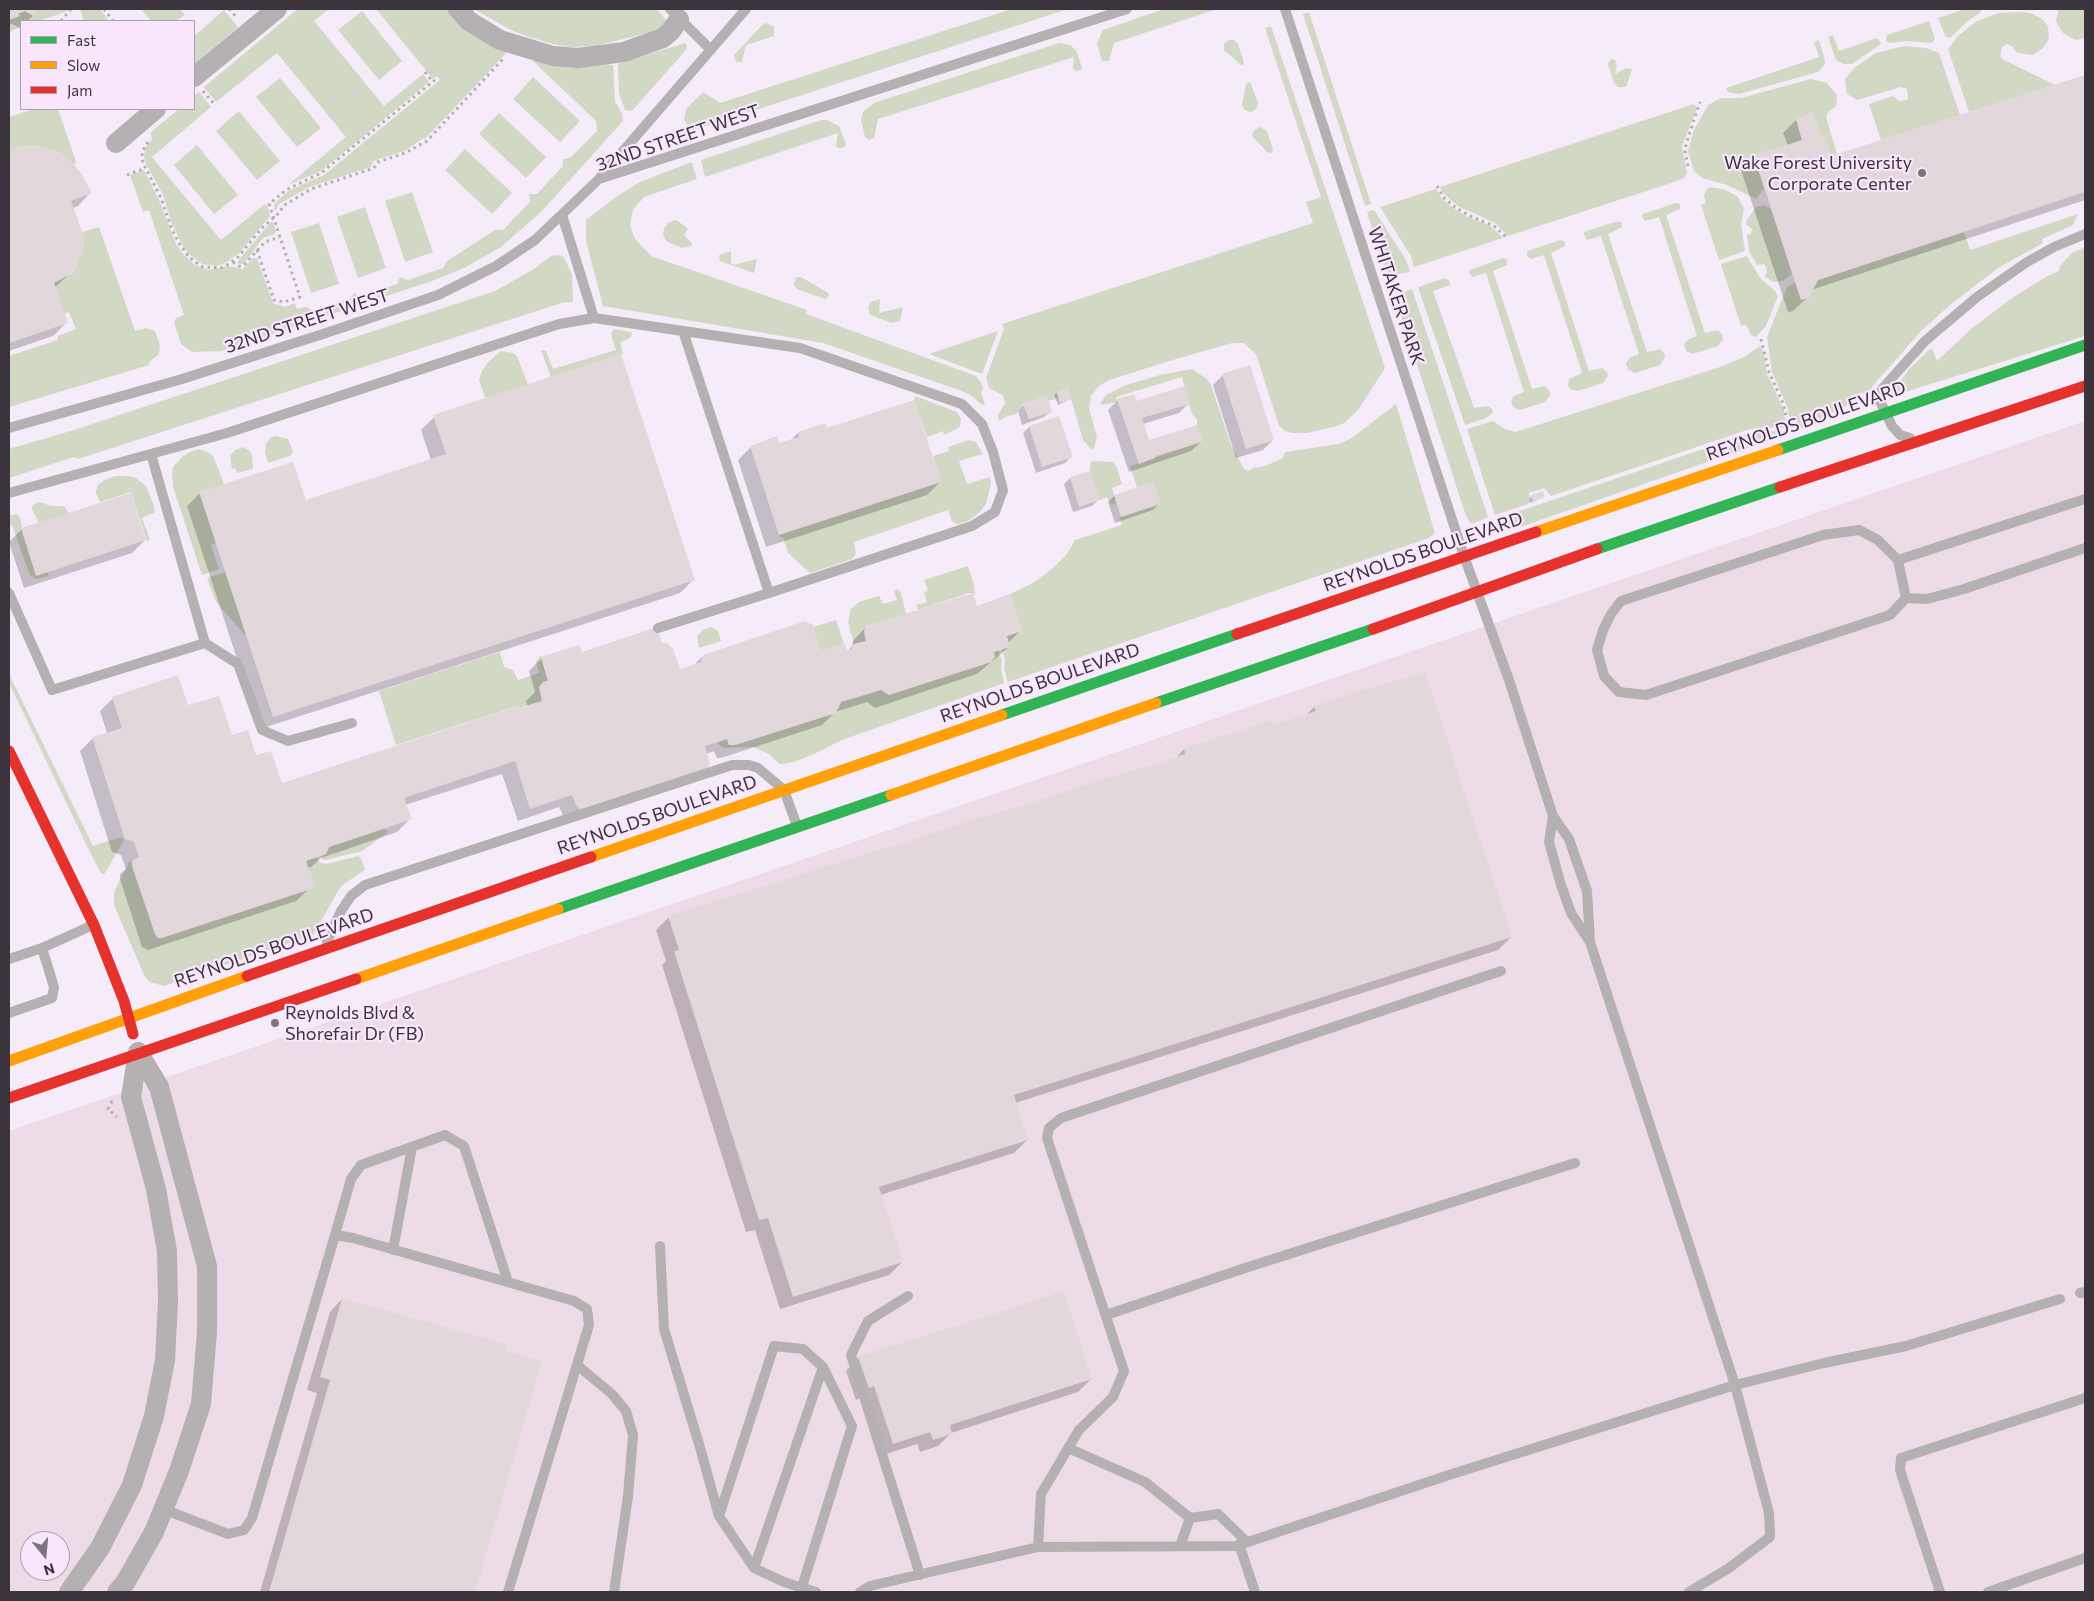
<!DOCTYPE html>
<html>
<head>
<meta charset="utf-8">
<style>
  body { margin:0 }
  #map { position:relative; width:2094px; height:1601px; overflow:hidden; background:#f6ebf8; font-family:Commissioner,sans-serif }
  canvas { display:block }
  .frame { position:absolute; inset:0; border:10px solid #3b343d; pointer-events:none }
  .legend { position:absolute; left:20px; top:20px; width:175px; height:90px; box-sizing:border-box; background:#f9e6fd; border:1px solid #ad9fb0; margin:0; padding:6px 9px; list-style:none; font-size:15px; color:#3b343d }
  .legend li { display:flex; align-items:center; gap:10px; height:25px }
  .legend b { width:25px; border:1px solid #ad9fb0 }
  .north { position:absolute; left:20px; top:1531px; width:50px; height:50px; box-sizing:border-box; background:#f9e6fd; border:1px solid #ad9fb0; border-radius:50%; rotate:163deg; font-size:14px; font-weight:700; line-height:20px; text-align:center; color:#3b343d }
  .north::after { content:''; display:block; margin:auto; width:18px; height:22px; background:#7c747e; clip-path:polygon(50% 0,100% 100%,50% 72%,0 100%) }
</style>
</head>
<body>
<div id="map">
<canvas width="2094" height="1601"></canvas>
<div class="frame"></div>
<ul class="legend">
<li><b style="height:6px;background:#30b455"></b>Fast</li>
<li><b style="height:6px;background:#ff9f0a"></b>Slow</li>
<li><b style="height:6px;background:#e5322d"></b>Jam</li>
</ul>
<div class="north">N</div>
</div>
<script>
const context = document.querySelector('canvas').getContext('2d');
context.lineJoin = 'round';
function fillPath(path, color) {
  context.fillStyle = color;
  context.fill(path, 'evenodd');
}
function toPath(rows) {
  const path = new Path2D();
  for (const r of rows) {
    path.moveTo(r[0], r[1]);
    for (let i = 2; i < r.length; i += 2) path.lineTo(r[i], r[i + 1]);
  }
  return path;
}
function trace(path, color, width, dash) {
  context.strokeStyle = color;
  context.lineWidth = width;
  context.lineCap = dash ? 'butt' : 'round';
  context.setLineDash(dash || []);
  context.stroke(path);
}
function drawText(font, color, halo, rows, align = 'center') {
  context.font = font + ' Commissioner,sans-serif';
  context.lineWidth = 4.5;
  context.setLineDash([]);
  context.textBaseline = 'middle';
  context.strokeStyle = halo;
  context.fillStyle = color;
  for (const [text, x, y, turn = 0] of rows) {
    context.save();
    context.translate(x, y);
    context.rotate((+turn || 0) * Math.PI / 180);
    context.textAlign = isNaN(turn) ? turn : align;
    if (halo) context.strokeText(text, 0, 0);
    context.fillText(text, 0, 0);
    context.restore();
  }
}
const industrial = toPath([
  [2085,421,2085,1592,9,1592,9,1131],
  [30,1541,60,1541,60,1571,30,1571]
]);
const green = toPath([
  [9,9,67,9,68,11,39,21,21,21,21,27,9,32],
  [80,9,100,9,109,21,84,21],
  [141,9,180,9,185,15,176,21,151,21],
  [298,9,329,9,314,21,384,106,423,74,429,82,321,171,288,185,346,137,277,53,216,102,204,87],
  [376,9,450,9,509,50,425,139,424,138,404,151,373,161,371,167,309,187,279,204,275,212,274,204,290,190,324,175,440,80,437,76,433,79],
  [474,9,657,9,668,23,663,29,632,37,594,46,570,47,553,44,526,36,509,29],
  [1012,9,1068,9,697,129,689,127,684,120,686,109,703,92,720,103],
  [1164,9,1217,9,1114,43,1109,61,1102,61,1097,43,1103,30],
  [1966,9,1980,9,1981,12,1968,21,1950,38,1946,37,1938,18],
  [2059,9,2085,9,2085,38,2077,40,2071,38,2062,32,2056,21],
  [224,10,238,27,194,64,194,36],
  [362,11,402,61,379,80,338,30],
  [1309,12,1371,204,1365,206,1303,14],
  [2018,12,2030,13,2041,18,2048,26,2049,39,2043,48,2033,55,2017,53,2012,46,2007,44,2002,47,2000,56,2004,60,2055,85,1969,112,1948,49,1958,36,1977,21,1999,13],
  [1929,21,1935,39,1931,43,1907,41,1889,43,1886,41,1887,35],
  [766,23,774,27,774,36,746,45,742,62,736,62,734,55,762,25],
  [1271,26,1385,368,1358,410,1344,423,1334,427,1307,433,1292,433,1285,431,1279,426,1256,354,1244,343,1232,343,1176,359,1109,380,1099,386,1091,396,1089,409,1097,437,1094,448,1091,449,1083,440,1068,388,1057,392,1059,398,1048,401,1046,396,1024,404,1016,414,1005,417,999,421,998,415,1005,403,1003,395,989,388,986,378,1004,329,1002,324,1313,223,1306,202,1321,197,1265,28],
  [1833,35,1839,51,1877,38,1881,44,1852,64,1844,64,1836,60,1828,37],
  [1229,40,1234,40,1238,44,1244,62,1242,66,1224,50,1224,44],
  [1819,40,1825,60,1825,64,1818,72,1739,94,1728,92,1726,88,1819,57,1814,42],
  [685,43,687,45,686,50,632,111,625,110,619,93,618,64],
  [1059,43,1070,45,1076,50,1082,67,1081,70,1076,71,1073,69,1074,57,878,119,874,138,869,140,865,137,861,120,863,112,874,103],
  [1904,46,1926,48,1939,53,1960,115,1881,140,1869,104,1893,96,1899,101,1906,100,1908,98,1907,89,1901,87,1857,100,1847,94,1845,79,1854,68,1876,53],
  [1611,59,1615,60,1617,64,1615,74,1626,68,1632,69,1626,87,1618,87,1614,83,1608,64],
  [544,60,613,65,615,101,622,114,623,121,541,212,501,247,464,268,432,281,221,351,192,352,181,344,174,322,176,318,184,315,149,210,143,212,130,175,144,170,159,200,176,244,184,255,195,265,209,270,228,266,243,269,253,258,257,258,273,303,285,307,295,303,297,309,306,307,314,311,350,299,354,293,361,296,397,284,400,277,408,280,443,268,447,261,495,230,503,230,530,202,529,194,537,194,563,166,563,159,570,158,597,131,596,121,533,61],
  [533,77,580,121,560,142,513,99],
  [280,78,321,128,297,147,256,97],
  [1811,79,1827,83,1837,95,1836,106,1828,112,1826,117,1837,154,1831,156,1824,136,1821,137,1813,113,1796,119,1802,140,1754,156,1764,189,1756,199,1727,185,1702,178,1694,171,1688,151,1694,130,1708,105,1721,98,1741,98],
  [1249,82,1251,84,1258,103,1257,108,1251,112,1245,110,1242,105,1246,84],
  [199,92,211,107,152,157,221,240,265,204,268,208,270,216,239,253,225,263,216,266,202,264,188,253,183,247,171,221,163,195,146,164,144,156,145,148,152,140,151,132,179,109,194,109,194,96],
  [1694,104,1697,108,1682,146,1687,173,1684,178,1671,183,1508,236,1495,223,1458,206,1444,194,1440,187],
  [34,109,58,109,73,153,76,162,74,165,65,155,43,147,24,146,9,149,9,117],
  [239,111,280,161,257,180,216,131],
  [499,113,546,157,526,178,479,134],
  [821,120,827,120,839,126,846,144,843,148,839,148,836,146,838,133,705,177,701,160],
  [1261,127,1267,131,1273,149,1272,153,1267,152,1252,136,1254,130],
  [197,145,238,195,214,214,174,165],
  [465,149,512,193,492,214,445,170],
  [689,163,692,163,697,179,644,197,633,210,630,226,635,239,651,256,807,310,806,314,976,376,981,382,983,390,981,392,985,404,982,405,969,394,959,390,823,343,603,306,586,241,586,220,616,197,640,182],
  [1710,187,1723,189,1737,196,1744,208,1741,224,1745,251,1719,260,1701,205,1706,203,1704,195,1707,189],
  [1436,189,1442,199,1452,207,1468,217,1489,225,1503,238,1414,267,1411,256,1380,207],
  [412,192,433,252,405,262,385,201],
  [1676,203,1680,204,1680,209,1666,215,1705,333,1718,330,1722,334,1723,339,1718,346,1693,354,1686,351,1684,344,1687,340,1697,336,1659,217,1645,221,1642,216,1643,214],
  [1764,205,1771,209,1792,274,1783,281,1774,282,1767,278,1765,276,1767,272,1766,267,1764,264,1757,265,1749,251,1747,235,1751,234,1752,229,1746,224,1747,220,1756,207],
  [365,207,386,268,358,278,337,217],
  [1374,210,1406,260,1410,272,1393,275,1385,269,1367,212],
  [2078,214,2073,225,2042,239,2043,243,1998,268,1950,305,1920,332,1865,395,1862,392,1844,407,1803,428,1791,429,1788,409,1772,372,1767,337,1787,287,1795,282,1801,300,1808,298,1818,280,1964,232,1970,250],
  [675,220,678,221,688,229,684,235,692,243,692,246,682,248,666,241,663,233,664,229,668,223],
  [1618,221,1622,223,1622,227,1608,234,1647,352,1660,349,1664,353,1665,357,1660,365,1635,373,1628,370,1626,363,1629,358,1639,354,1601,236,1587,240,1584,235,1584,232],
  [271,222,273,223,276,231,274,234,263,238,246,261,242,264,238,264,238,261],
  [319,223,339,284,311,293,291,232],
  [99,227,135,331,146,328,155,331,160,345,159,354,149,362,149,365,9,407,9,356,58,340,58,336,76,329,69,312,64,313,54,283,74,272,84,247,83,232],
  [1561,240,1565,242,1565,246,1551,253,1589,371,1602,368,1607,372,1608,376,1603,383,1578,391,1570,389,1568,385,1569,379,1582,373,1544,255,1531,259,1527,256,1527,251],
  [2085,247,2085,336,1889,397,1910,368,1930,349,1932,349,1937,361,1971,329,2012,298,2046,277,2059,271,2060,266,2072,253],
  [731,251,731,263,734,265,757,259,754,273,720,261,719,255],
  [558,255,564,257,572,275,573,302,565,302,546,308,78,459,74,457,9,478,9,449,74,430,495,291,534,269,551,256],
  [1747,256,1760,278,1775,291,1778,296,1766,326,1756,337,1751,335,1746,324,1741,326,1721,264],
  [1503,258,1507,260,1507,265,1493,271,1532,389,1545,386,1549,390,1550,395,1545,402,1520,410,1513,407,1511,400,1514,396,1524,392,1486,273,1472,277,1469,272,1470,270],
  [797,277,801,277,828,293,829,296,825,299,797,289,794,285,795,279],
  [1445,278,1449,280,1450,285,1433,291,1474,408,1488,406,1492,409,1493,413,1484,419,1465,425,1418,287],
  [1412,289,1488,517,1474,523,1470,523,1465,513,1398,306,1397,301,1402,293],
  [880,299,879,313,903,307,900,321,892,323,870,315,868,309,869,305,871,302],
  [614,329,631,332,632,334,630,338,620,342,623,354,551,377,541,350,546,351,553,369,616,350,611,334],
  [998,331,982,374,929,354],
  [1760,346,1763,350,1767,374,1784,410,1786,428,1766,427,1750,429,1551,496,1544,488,1529,493,1530,500,1528,504,1495,515,1467,429,1493,421,1505,429,1515,432,1522,430,1723,366,1744,357],
  [501,351,513,353,517,356,528,385,485,398,479,379,482,371,488,362],
  [1192,369,1207,379,1211,385,1231,445,1244,469,1249,471,1253,468,1265,466,1283,458,1285,452,1339,444,1352,438,1396,404,1435,533,1429,538,1008,682,1004,669,1005,660,1002,649,1007,636,1022,631,1010,594,1033,583,1052,569,1067,554,1075,540,1122,525,1119,517,1160,504,1153,482,1137,487,1130,466,1202,442,1197,425,1197,419,1192,414,1182,377,1116,397,1117,402,1101,405,1101,402,1106,395,1126,385,1160,375],
  [915,396,957,412,961,419,960,427,944,435,943,431,927,437,914,400],
  [1768,431,1793,432,1509,531,1505,516,1745,435],
  [276,436,288,439,293,451,292,452,292,455,268,463,265,452,266,444,271,437],
  [969,440,976,442,983,454,959,461,967,484,990,477,991,483,986,504,980,512,968,521,959,524,955,523,952,521,948,510,854,542,856,554,852,559,810,573,788,553,783,537,781,538,779,535,941,482,933,456,949,451,948,447],
  [243,447,250,451,252,455,253,469,237,473,235,468,232,469,230,456,235,450],
  [199,449,208,452,213,456,224,484,216,543,211,545,219,569,202,575,173,487,172,474,173,467,182,457,188,453],
  [1096,461,1113,462,1117,468,1122,484,1112,488,1116,503,1111,505,1107,497,1100,500,1090,471,1091,462],
  [129,476,136,478,146,486,154,506,155,512,142,518,150,540,147,541,131,492,100,502,96,493,97,486,104,480,116,476],
  [39,502,51,506,64,506,69,513,39,523,32,509,33,505],
  [16,514,20,517,22,528,49,576,36,579,30,575,28,570,12,525,9,526,9,516],
  [968,566,974,585,975,596,973,593,969,593,918,610,916,605,927,602,924,592,928,591,924,580],
  [225,572,246,634,244,634,216,602,207,578],
  [898,589,901,593,906,614,866,626,864,631,866,641,854,644,848,622,851,609,859,602,879,596,883,604,897,600,894,591],
  [836,620,844,644,821,651,813,627],
  [711,627,718,631,721,641,699,648,697,636,703,630],
  [998,650,1002,661,1001,669,1004,683,842,740,814,754,794,762,780,764,769,754,753,747,723,748,717,743,727,739,729,745,735,745,836,713,841,702,881,690,889,695,991,662,995,657,994,652],
  [500,652,504,667,513,670,518,680,539,673,536,662,540,656,541,657,548,681,543,682,539,687,542,701,519,708,517,706,396,745,379,691],
  [9,674,93,846,121,837,124,840,105,873,102,874,99,870,88,848,9,683],
  [384,829,388,831,387,833,362,851,326,860,323,860,321,856,327,853,329,847],
  [358,856,361,858,365,870,341,886,313,935,164,986,150,982,145,977,114,905,114,892,130,860,155,934,158,938,311,889,313,886,313,881,306,861,317,857,319,862,326,864]
]);
const shadow = toPath([
  [9,9,35,9,33,16,27,21,21,21,20,28,12,24,9,25],
  [2085,77,2085,200,1811,290,1807,298,1793,311,1788,312,1741,170,1754,157,1788,146,1783,133,1796,120,1820,138,1830,158],
  [24,147,90,193,78,206,73,208,73,271,54,288,66,323,53,336,9,351,9,150],
  [1223,375,1273,440,1263,450,1236,458,1213,385],
  [1057,393,1071,399,1058,405,1054,395],
  [1118,400,1136,403,1189,403,1179,413,1143,424,1148,442,1201,442,1191,451,1129,472,1108,410],
  [1024,405,1051,411,1044,417,1022,425,1018,411],
  [434,417,693,580,680,593,260,729,187,506,200,493,305,502,431,460,421,430],
  [1058,418,1071,457,1065,463,1036,473,1023,433,1029,427],
  [798,433,940,482,927,495,766,547,738,460,751,447,779,444,790,441],
  [1089,472,1098,500,1092,506,1073,512,1064,484,1070,478],
  [1114,496,1159,504,1153,510,1115,523,1108,502],
  [1532,496,1544,497,1530,503,1529,499],
  [22,529,145,540,132,553,24,588,9,542],
  [977,607,1020,631,1008,643,1009,647,977,674,875,708,867,702,835,712,822,725,721,758,717,758,714,751,706,754,565,820,559,807,518,821,502,774,405,805,410,819,397,832,321,858,311,867,307,868,312,886,296,901,148,950,142,947,120,879,120,874,126,869,121,855,112,852,80,751,93,738,107,733,100,711,113,698,187,707,231,736,255,757,281,784,528,707,526,701,535,692,529,671,542,658,661,644,679,670,693,666,703,656,847,652,852,646,853,641,866,627],
  [1314,707,1511,937,1498,950,1015,1103,1027,1140,1014,1153,880,1195,902,1262,889,1275,780,1309,755,1230,746,1232,662,965,666,961,656,930,669,917,1176,758,1184,749,1270,722,1272,726,1305,716],
  [342,1299,540,1362,474,1592,260,1592,317,1393,307,1390,330,1312],
  [859,1358,1091,1379,1078,1392,951,1433,938,1446,920,1452,917,1444,880,1456,861,1398,856,1400,846,1371]
]);
const building = toPath([
  [9,9,37,9,34,16,25,11,18,14,20,16,9,20],
  [2085,75,2085,192,1818,280,1808,298,1801,300,1754,156,1802,140,1796,119,1813,113,1821,137,1824,135,1831,156],
  [24,146,43,147,65,155,81,173,92,193,71,201,84,236,84,247,74,272,54,283,68,323,9,343,9,149],
  [621,354,695,580,273,717,199,492,293,462,306,500,446,454,433,415],
  [1250,365,1274,440,1246,449,1222,374],
  [1185,386,1190,404,1142,418,1149,440,1197,425,1202,442,1155,456,1155,458,1139,464,1117,399,1134,394,1137,401],
  [1068,388,1072,399,1060,403,1057,392],
  [1047,396,1052,412,1029,419,1023,404],
  [914,400,941,482,779,535,750,446,777,436,779,443,799,437,798,432,825,423,827,428],
  [1059,416,1073,457,1042,467,1029,426],
  [1090,471,1100,500,1079,507,1070,477],
  [1153,482,1161,504,1121,517,1114,495],
  [1543,491,1545,497,1533,501,1531,495],
  [131,493,146,540,36,576,21,528],
  [973,593,977,606,1010,594,1022,631,1007,636,1010,647,994,652,995,657,991,662,889,695,881,690,841,702,836,713,735,745,729,745,727,739,705,746,710,764,706,770,581,810,576,805,572,795,530,809,515,761,404,798,412,819,329,847,326,854,306,861,313,881,313,886,311,889,162,938,158,938,155,934,132,866,133,860,139,857,134,842,125,839,92,737,122,728,112,697,178,675,188,705,219,696,232,735,248,730,256,755,271,751,282,783,518,706,519,708,542,701,539,687,543,682,548,681,541,657,579,645,582,652,657,627,662,643,667,643,673,649,680,669,701,662,703,655,805,621,813,625,821,651,845,644,847,650,852,649,851,645,866,641,864,631,866,626],
  [1425,671,1512,937,1014,1095,1028,1140,879,1187,903,1262,793,1297,768,1218,759,1220,674,951,679,950,668,916,1185,754,1184,748,1271,720,1273,725,1316,711,1314,706],
  [1064,1291,1092,1379,950,1425,952,1434,933,1440,930,1432,893,1444,874,1386,869,1388,858,1357],
  [342,1298,506,1344,504,1350,542,1361,475,1592,269,1592,330,1380,320,1377]
]);
const path = toPath([
  [104,9,113,21],
  [229,9,237,18],
  [61,21,71,9],
  [425,72,433,82],
  [203,91,214,104],
  [148,142,142,152,143,163,161,198,171,227,179,243,189,257,197,263,203,267,221,268,227,265,238,257,262,228,280,212,283,206,311,189,374,168,378,162,405,153,427,141,503,59],
  [1688,166,1685,151,1686,144,1700,102],
  [127,175,145,168],
  [1437,186,1443,197,1455,207,1470,216,1494,226,1507,238],
  [257,250,274,300,284,302,300,297,269,204,286,190,321,173,436,79],
  [233,262,239,266,243,266,265,242,280,237],
  [1761,339,1769,372,1783,403,1788,423],
  [112,1101,108,1109,117,1117]
]);
const lane = toPath([
  [670,9,711,50],
  [1285,9,1464,556,1509,680,1553,816,1569,839,1587,891,1590,942,1571,913,1561,885,1549,842,1553,816],
  [599,179,1127,9],
  [562,215,594,318],
  [9,428,182,379,326,333,438,295,496,266,535,240,598,180,746,9],
  [1910,438,1900,435,1892,426,1880,401,1882,389,1925,341,1977,297,2027,262,2054,247,2085,234],
  [9,493,227,433,559,324,594,318,800,348,962,404,982,424,993,452,1003,490,995,512,972,526,769,593],
  [1859,530,1878,540,1898,560,1906,598,1890,615,1646,695,1619,692,1604,676,1597,650,1603,630,1611,614,1621,601,1823,535,1859,530],
  [1898,560,2085,499],
  [9,593,52,690,205,643,151,454],
  [1906,598,1927,599,1964,589,2085,548],
  [658,628,769,593,683,331],
  [205,643,238,664,262,730,288,741,352,723],
  [327,942,341,911,351,896,365,885,732,765,749,765,758,768,784,790,797,826],
  [9,959,42,948,93,925],
  [9,1013,52,998,54,987,42,948],
  [335,1235,351,1179,361,1165,445,1135,464,1146,508,1282],
  [660,1246,664,1329,699,1444,719,1516,754,1568,784,1582,816,1592],
  [393,1250,412,1147],
  [2080,1293,2085,1292],
  [908,1296,868,1321,851,1355,920,1575],
  [1106,1315,1245,1268,1575,1163],
  [577,1365,612,1394,626,1411,633,1435,628,1496,614,1592],
  [1068,1448,1145,1482,1190,1518],
  [163,1509,228,1534,244,1530,252,1518,335,1235,353,1238,574,1301,587,1309,589,1325,508,1592],
  [719,1516,774,1346,803,1349,823,1367,852,1426,802,1587],
  [1239,1544,1255,1592],
  [1180,1546,1190,1518,1218,1514,1247,1542],
  [1038,1547,1041,1494,1079,1430,1113,1397,1124,1371,1047,1138,1049,1128,1061,1118,1501,971],
  [754,1568,823,1367],
  [860,1592,870,1586,1038,1547,1236,1546,1452,1474,1735,1385,1590,942],
  [1689,1592,1729,1568,1770,1537,1769,1513,1735,1385,1824,1363,1906,1346,2060,1299],
  [1940,1592,1900,1470,1901,1458,2085,1398],
  [1988,1592,2085,1558]
]);
const street = toPath([
  [458,9,469,21,500,40,553,56,578,58,624,52,663,38,671,31,679,19],
  [194,77,277,9],
  [116,143,156,109],
  [69,1592,100,1548,132,1485,154,1416,165,1360,168,1301,167,1251,156,1189,131,1097,138,1052],
  [117,1592,125,1583,154,1532,179,1471,201,1404,207,1332,207,1266,159,1087,138,1052]
]);
const fast = toPath([
  [1778,450,2085,345],
  [1597,549,1780,487],
  [1156,703,1373,629],
  [1002,715,1237,634],
  [558,909,891,795]
]);
const slow = toPath([
  [1536,532,1778,450],
  [891,795,1156,703],
  [591,857,1002,715],
  [356,979,558,909],
  [9,1061,247,976]
]);
const jam = toPath([
  [1780,487,2085,386],
  [1373,629,1597,549],
  [1237,634,1536,532],
  [9,751,94,925,124,1001,133,1034],
  [247,976,591,857],
  [9,1098,356,979]
]);
const markers = [
  [1922,173,5,"#7c747e"],
  [275,1023,5,"#7c747e"]
];
const streetNames = [
  ["32ND STREET WEST",678,138,-19],
  ["WHITAKER PARK",1396,296,72],
  ["32ND STREET WEST",307,321,-18],
  ["REYNOLDS BOULEVARD",1806,421,-19],
  ["REYNOLDS BOULEVARD",1423,552,-19],
  ["REYNOLDS BOULEVARD",1040,683,-19],
  ["REYNOLDS BOULEVARD",657,815,-19],
  ["REYNOLDS BOULEVARD",274,948,-19]
];
const poiNames = [
  ["Wake Forest University",1912,163],
  ["Corporate Center",1912,184],
  ["Reynolds Blvd &",285,1013,"left"],
  ["Shorefair Dr (FB)",285,1034,"left"]
];
fillPath(industrial, '#eddce8');
fillPath(green, '#d1d8c3');
fillPath(shadow, '#0003');
fillPath(building, '#e2d8db');
trace(path, '#b4aeb1', 3, [2.5, 4]);
trace(lane, '#b5b0b1', 10);
trace(street, '#b5b0b1', 20);
trace(fast, '#30b455', 11);
trace(slow, '#ff9f0a', 11);
trace(jam, '#e5322d', 11);
for (const [x, y, r, color] of markers) {
  const dot = new Path2D();
  dot.arc(x, y, r, 0, 2 * Math.PI);
  context.fillStyle = color;
  context.fill(dot);
  trace(dot, '#f9e6fd', 2);
}
drawText('18px', '#3b343d', '#f9e6fd', streetNames);
drawText('18px', '#3b343d', '#f9e6fd', poiNames, 'right');
</script>
</body>
</html>
